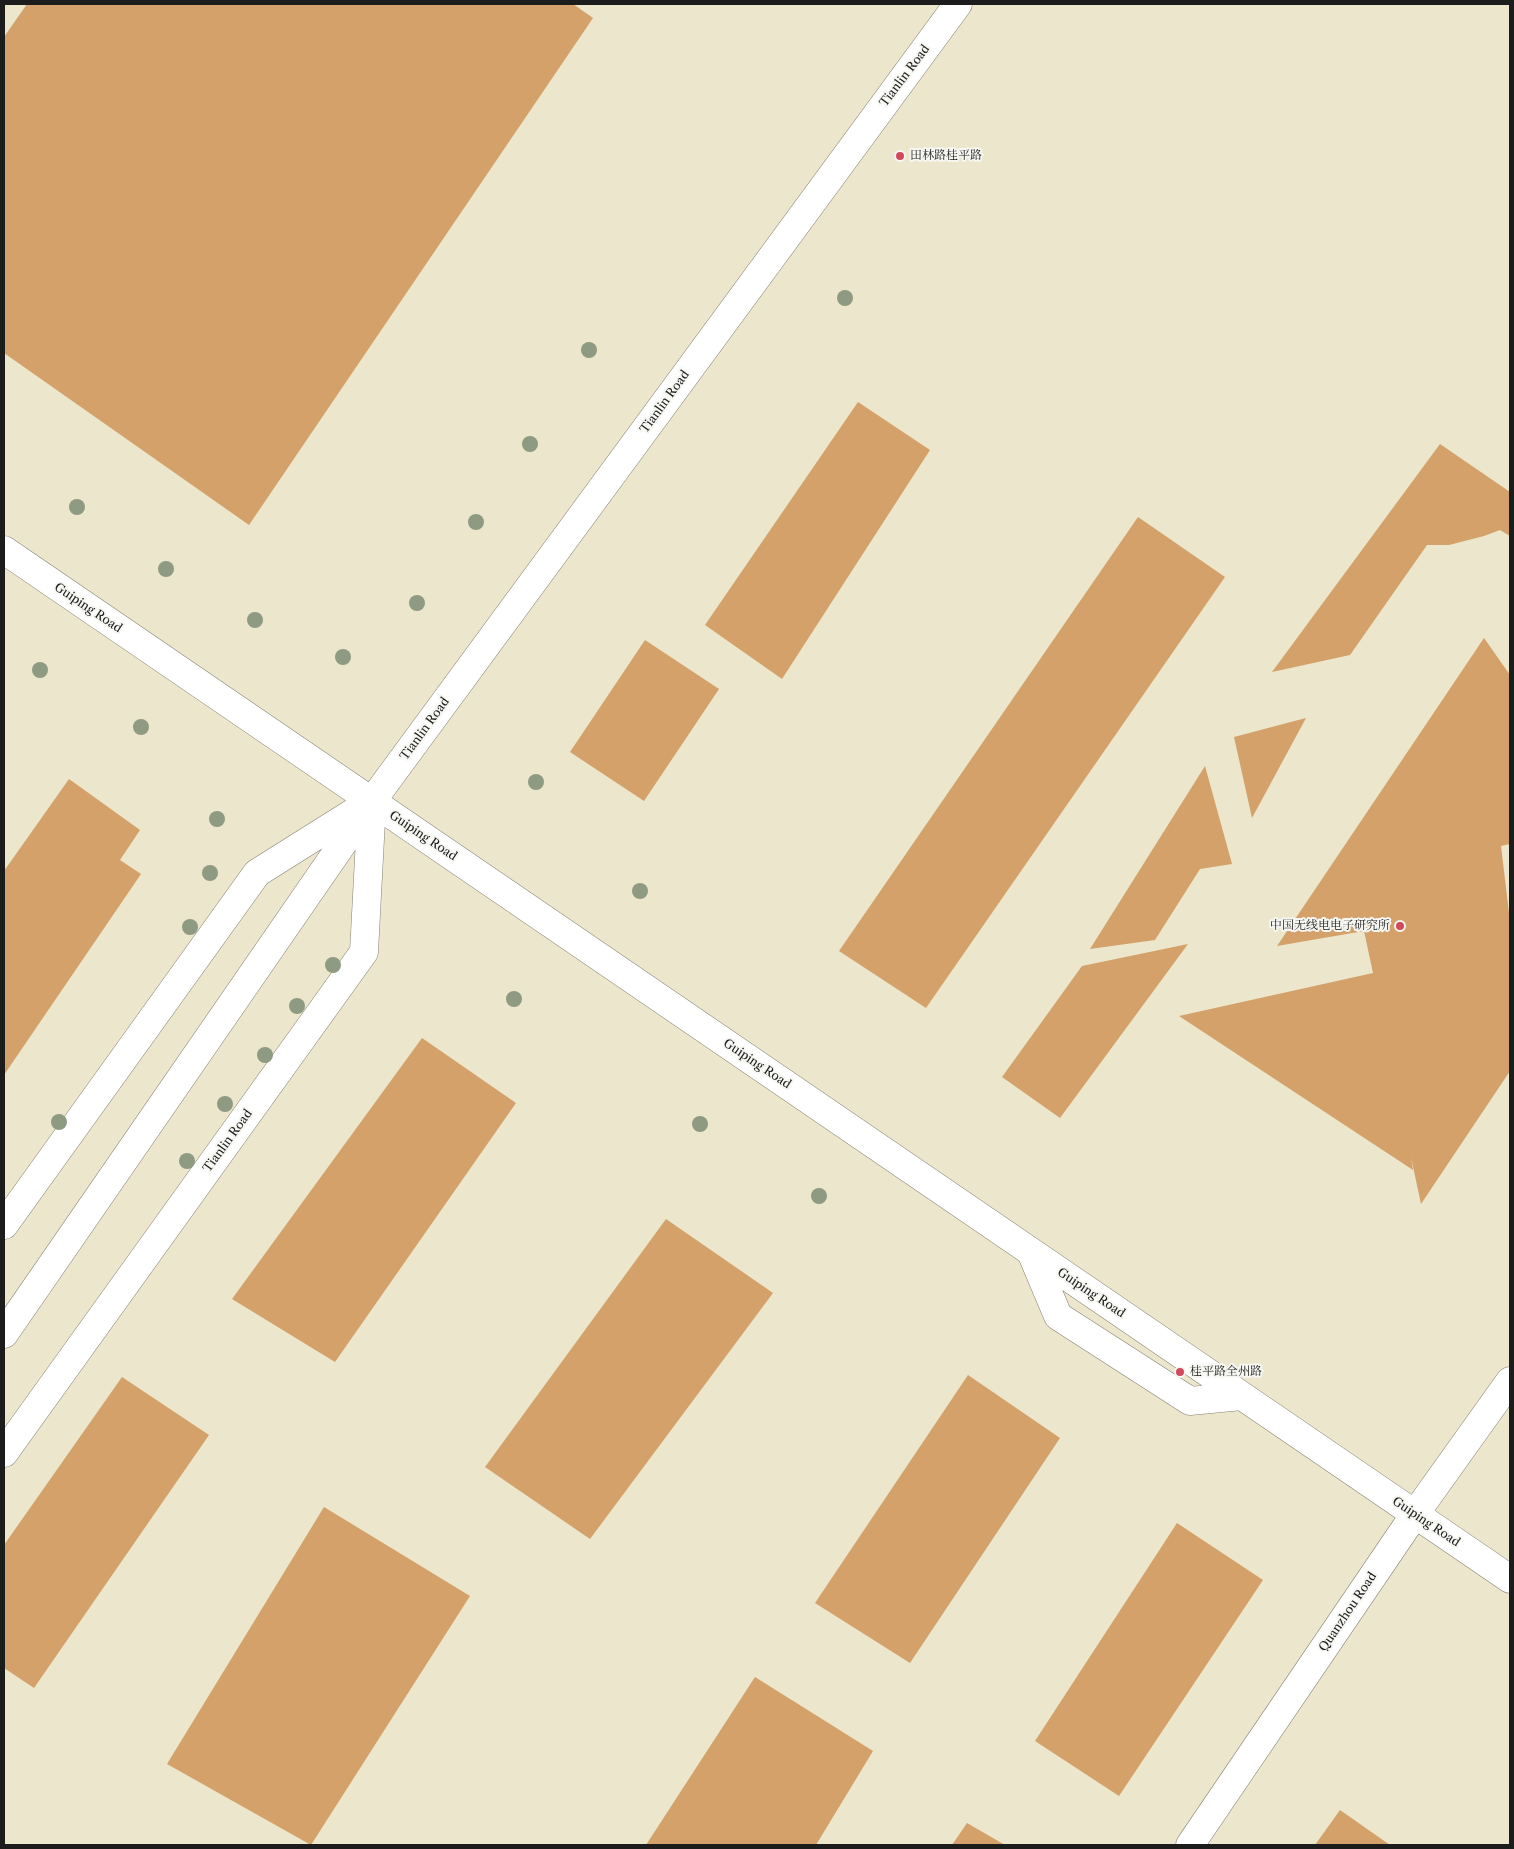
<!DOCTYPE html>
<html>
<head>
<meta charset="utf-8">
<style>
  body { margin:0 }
  #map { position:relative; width:1514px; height:1849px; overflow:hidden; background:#ebe6cc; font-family:"Libre Caslon Text",serif }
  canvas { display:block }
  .frame { position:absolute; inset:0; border:5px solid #1c1c1c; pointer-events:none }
</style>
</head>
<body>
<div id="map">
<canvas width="1514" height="1849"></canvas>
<div class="frame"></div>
</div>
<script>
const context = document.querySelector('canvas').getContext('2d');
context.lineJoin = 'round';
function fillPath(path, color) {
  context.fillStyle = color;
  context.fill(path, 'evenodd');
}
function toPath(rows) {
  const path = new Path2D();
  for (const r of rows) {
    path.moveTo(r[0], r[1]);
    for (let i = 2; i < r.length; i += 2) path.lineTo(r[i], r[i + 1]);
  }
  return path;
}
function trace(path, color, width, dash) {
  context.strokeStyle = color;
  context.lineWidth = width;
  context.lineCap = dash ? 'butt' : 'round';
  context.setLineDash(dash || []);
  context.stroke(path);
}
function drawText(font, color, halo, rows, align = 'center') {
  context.font = font + ' "Libre Caslon Text","Noto Serif SC",serif';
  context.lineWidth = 4;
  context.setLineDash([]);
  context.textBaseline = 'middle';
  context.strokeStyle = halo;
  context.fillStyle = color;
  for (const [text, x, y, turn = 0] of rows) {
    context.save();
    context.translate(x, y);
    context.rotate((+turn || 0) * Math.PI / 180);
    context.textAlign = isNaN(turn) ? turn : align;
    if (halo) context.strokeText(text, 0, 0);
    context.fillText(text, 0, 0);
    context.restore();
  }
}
const building = toPath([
  [27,4,573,4,593,18,249,525,4,353,4,37],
  [858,402,930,450,782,679,705,625],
  [1440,444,1510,492,1510,536,1500,530,1484,536,1449,545,1427,545,1350,655,1272,672],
  [1138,517,1225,577,926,1008,839,951],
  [1484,638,1510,675,1510,844,1501,846,1510,921,1510,1071,1421,1204,1411,1157,1413,1170,1179,1016,1373,973,1364,931,1277,946],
  [645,640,719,689,644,801,570,752],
  [1306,718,1252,818,1234,737],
  [1205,766,1232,864,1200,869,1155,940,1090,949],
  [69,779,140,830,120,860,141,874,4,1075,4,871],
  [1188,944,1060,1118,1002,1077,1082,966],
  [422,1038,516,1103,335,1362,232,1299],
  [666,1219,773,1293,590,1539,485,1467],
  [968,1375,1060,1438,910,1663,815,1603],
  [122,1377,209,1435,34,1688,4,1668,4,1545],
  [324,1507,470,1596,311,1845,167,1764],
  [1177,1523,1263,1580,1119,1796,1035,1741],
  [755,1677,873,1751,816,1845,646,1845],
  [1340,1810,1390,1845,1315,1845],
  [967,1823,1005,1845,952,1845]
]);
const minor = toPath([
  [4,550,1510,1579],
  [4,1225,257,873,362,807],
  [1031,1252,1058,1316,1190,1401,1242,1396],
  [4,1334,372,801,958,4],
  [4,1453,364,952,372,801],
  [1190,1845,1415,1514,1510,1381]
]);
const trees = [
  [845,298],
  [589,350],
  [530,444],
  [77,507],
  [476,522],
  [166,569],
  [417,603],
  [255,620],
  [343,657],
  [40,670],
  [141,727],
  [536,782],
  [217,819],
  [210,873],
  [640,891],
  [190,927],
  [333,965],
  [514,999],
  [297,1006],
  [265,1055],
  [225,1104],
  [59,1122],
  [700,1124],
  [187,1161],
  [819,1196]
];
const markers = [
  [900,156,5,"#d1495b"],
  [1400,926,5,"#d1495b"],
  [1180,1372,5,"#d1495b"]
];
const streetNames = [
  ["Tianlin Road",905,76,-53],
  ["Tianlin Road",665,402,-54],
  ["Guiping Road",88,608,34],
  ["Tianlin Road",425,729,-54],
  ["Guiping Road",423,836,34],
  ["Guiping Road",757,1064,34],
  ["Tianlin Road",228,1141,-54],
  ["Guiping Road",1091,1293,34],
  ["Guiping Road",1426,1522,34],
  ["Quanzhou Road",1348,1612,-56]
];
const poiNames = [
  ["田林路桂平路",910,156],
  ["中国无线电电子研究所",1390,926,"right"],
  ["桂平路全州路",1190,1372]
];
fillPath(building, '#d3a169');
trace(minor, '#848174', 29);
trace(minor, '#fff', 28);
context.fillStyle = '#8e9a81';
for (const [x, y] of trees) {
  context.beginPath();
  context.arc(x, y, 8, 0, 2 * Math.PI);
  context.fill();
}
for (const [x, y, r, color] of markers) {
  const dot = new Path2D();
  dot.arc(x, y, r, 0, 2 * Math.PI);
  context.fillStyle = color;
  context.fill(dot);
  trace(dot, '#f6f6f2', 2);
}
drawText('12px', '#1c1c1c', '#f6f6f2', streetNames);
drawText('12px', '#1c1c1c', '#f6f6f2', poiNames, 'left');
</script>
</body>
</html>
